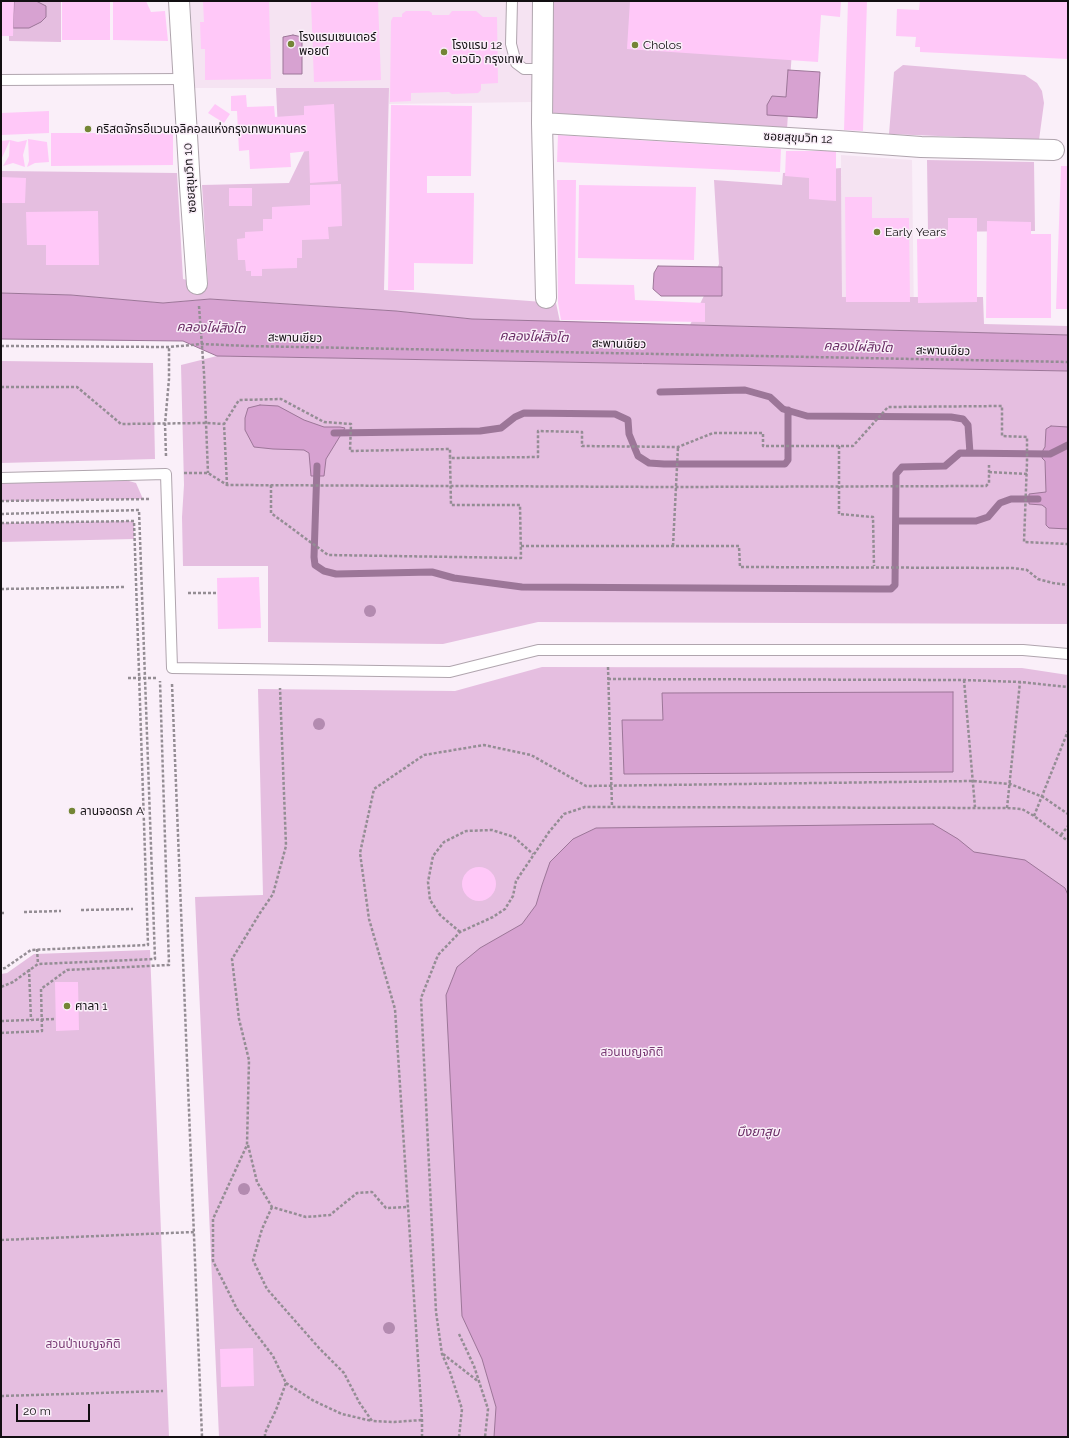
<!DOCTYPE html>
<html>
<head>
<meta charset="utf-8">
<style>
  body { margin:0 }
  #map { position:relative; width:1069px; height:1438px; overflow:hidden; background:#faeff9; font-family:Raleway,sans-serif }
  canvas { display:block }
  .frame { position:absolute; inset:0; border:2px solid #120f12; pointer-events:none }
  .scale { position:absolute; left:16px; top:1404px; width:74px; height:18px; box-sizing:border-box; border:2px solid #120f12; border-top:0; padding-left:5px; font-size:12px; line-height:14px; white-space:nowrap; color:#120f12; -webkit-text-stroke:3px #faeff9; paint-order:stroke }
</style>
</head>
<body>
<div id="map">
<canvas width="1069" height="1438"></canvas>
<div class="frame"></div>
<div class="scale">20 m</div>
</div>
<script>
const context = document.querySelector('canvas').getContext('2d');
context.lineJoin = 'round';
function fillPath(path, color) {
  context.fillStyle = color;
  context.fill(path, 'evenodd');
}
function toPath(rows) {
  const path = new Path2D();
  for (const r of rows) {
    if (r.length === 3) {
      path.moveTo(r[0] + r[2], r[1]);
      path.arc(r[0], r[1], r[2], 0, 2 * Math.PI);
      continue;
    }
    path.moveTo(r[0], r[1]);
    for (let i = 2; i < r.length; i += 2) path.lineTo(r[i], r[i + 1]);
  }
  return path;
}
function trace(path, color, width, dash) {
  context.strokeStyle = color;
  context.lineWidth = width;
  context.lineCap = dash ? 'butt' : 'round';
  context.setLineDash(dash || []);
  context.stroke(path);
}
function drawText(font, color, halo, rows, align = 'center') {
  context.font = font + ' Raleway,"Noto Sans Thai",sans-serif';
  context.lineWidth = 3;
  context.setLineDash([]);
  context.textBaseline = 'middle';
  context.strokeStyle = halo;
  context.fillStyle = color;
  for (const [text, x, y, turn = 0] of rows) {
    context.save();
    context.translate(x, y);
    context.rotate((+turn || 0) * Math.PI / 180);
    context.textAlign = isNaN(turn) ? turn : align;
    if (halo) context.strokeText(text, 0, 0);
    context.fillText(text, 0, 0);
    context.restore();
  }
}
const built = toPath([
  [190,1,534,1,533,102,389,104,389,88,195,88],
  [841,155,912,160,914,323,842,321]
]);
const green = toPath([
  [9,1,61,1,61,42,9,41],
  [553,1,641,1,792,50,787,129,551,115],
  [903,65,1025,75,1037,83,1042,91,1044,103,1039,140,889,134,894,72],
  [276,88,389,88,384,290,556,303,560,322,472,319,396,311,210,299,163,303,71,295,1,293,1,171,177,173,183,279,208,285,202,185,289,183,314,131,278,131],
  [927,160,1034,162,1035,231,928,232],
  [841,168,842,297,983,297,984,324,1068,326,1068,335,690,325,719,264,714,180,782,185,783,173],
  [217,356,1068,371,1068,624,538,622,443,644,268,642,268,566,183,566,182,517,184,485,181,365],
  [1,361,153,363,155,459,1,463],
  [122,479,136,483,143,499,1,501,1,483],
  [134,521,134,539,1,542,1,523],
  [542,667,1022,668,1068,675,1068,1437,219,1437,195,897,263,895,258,689,455,691],
  [150,950,169,1437,1,1437,1,974,7,973,34,954]
]);
const water = toPath([
  [14,1,36,1,46,6,46,17,41,22,29,28,13,28,14,1],
  [293,35,302,37,302,74,283,74,283,37,293,35],
  [788,70,820,72,817,118,767,115,767,105,772,96,786,97,788,70],
  [658,266,722,267,722,296,661,296,653,289,654,273,658,266],
  [1,293,71,295,163,303,210,299,396,311,472,319,1068,335,1068,371,217,356,183,341,1,339,1,293],
  [260,405,278,406,304,420,324,427,340,427,345,428,326,459,324,476,311,476,309,453,304,450,273,449,254,447,245,430,245,418,248,408,260,405],
  [1051,426,1068,427,1068,529,1049,528,1046,525,1046,508,1042,505,1029,504,1029,494,1046,492,1045,461,1042,458,1043,450,1045,447,1046,429,1051,426],
  [953,692,953,772,624,774,622,720,663,720,662,693,953,692],
  [933,824,958,839,974,852,1025,860,1065,888,1068,895,1068,1437,494,1437,496,1407,482,1359,462,1316,446,995,457,967,480,948,522,924,536,905,542,885,550,862,573,839,596,828,933,824]
]);
const stream = toPath([
  [660,392,745,390,770,397,783,409,807,416,951,417,963,419,968,425,970,453],
  [334,433,480,431,501,428,515,417,524,413,615,414,628,420,629,434,638,456,649,463,664,464,785,464,788,460,788,410],
  [317,466,314,557,315,565,324,571,336,574,432,572,454,578,522,587,880,589,891,589,895,585,896,474,902,467,945,466,960,453,1050,454,1068,445],
  [896,521,976,521,988,517,1000,503,1011,499,1038,499]
]);
const building = toPath([
  [1,1,14,1,13,36,1,36],
  [62,1,110,1,110,40,62,40],
  [113,1,146,1,151,12,165,11,168,41,113,40],
  [203,1,269,1,271,79,205,80,205,49,201,49,200,22,204,22],
  [311,1,378,1,381,80,314,82],
  [630,1,841,1,840,17,821,15,818,62,627,49],
  [848,1,867,1,863,131,844,130],
  [920,1,1068,1,1068,59,920,52,920,47,915,47,916,37,896,36,897,9,919,10],
  [406,11,429,11,432,13,432,15,449,15,452,11,476,11,483,17,497,17,498,83,481,84,481,90,478,93,452,94,449,92,411,93,411,101,390,102,391,21,393,17,402,17,402,14],
  [246,95,247,107,274,106,275,117,304,115,304,106,334,104,338,181,310,183,309,151,290,153,291,167,250,169,249,150,239,151,237,111,231,111,231,96],
  [215,104,230,114,224,123,208,113],
  [391,105,472,106,471,176,427,176,427,193,474,193,473,264,414,263,414,290,388,290],
  [49,111,49,133,1,135,1,113],
  [51,133,173,133,173,165,51,166],
  [558,135,781,149,780,172,557,162],
  [28,139,47,142,49,162,35,163,27,167,29,161],
  [10,140,1,160,1,141,10,140,18,142,27,140,23,155,25,167,13,163,3,166,9,156],
  [786,151,836,151,836,201,809,199,809,178,785,176],
  [1061,166,1068,166,1068,309,1056,309],
  [1,177,26,178,25,203,1,203],
  [557,180,576,180,575,284,634,285,635,300,705,303,705,322,561,320,558,303],
  [341,184,342,226,328,227,329,239,302,240,302,258,297,258,297,268,262,269,262,276,251,276,251,271,246,271,245,260,238,260,237,239,245,238,245,232,263,231,263,219,272,219,272,207,310,205,310,185],
  [579,185,696,187,694,260,578,258],
  [229,188,252,188,252,206,229,206],
  [845,197,872,197,872,218,909,218,910,302,846,302],
  [98,211,99,265,46,265,46,245,27,245,26,212],
  [948,218,977,218,977,302,918,303,917,239,935,239,935,230,948,230],
  [987,221,1031,222,1031,234,1051,234,1051,318,986,318],
  [259,577,261,628,218,629,217,578],
  [479,884,17],
  [55,982,78,982,79,1030,56,1031],
  [253,1348,254,1386,221,1387,220,1349]
]);
const path = toPath([
  [199,306,204,373,208,473],
  [1,346,169,347,202,344,248,346,1068,362],
  [1,387,77,387,121,424,206,423,224,424],
  [839,446,839,514,873,517,874,566],
  [166,456,165,424,169,379,169,347],
  [989,472,1027,474],
  [184,473,208,473,227,485,669,487,986,486,989,483,989,465],
  [227,485,224,424,239,400,281,399,324,422,351,424,350,451,450,449,450,458,538,457,538,431,582,432,582,446,678,447,713,433,763,433,763,446,853,446,888,407,1002,406,1002,436,1027,437,1027,462,1024,542,1068,544],
  [271,485,271,513,328,555,521,558,520,505,451,505,450,458],
  [1,501,150,499],
  [1,514,139,510,155,959,38,964,13,982,1,987],
  [1,523,134,521,148,945,31,950,5,968,1,969],
  [521,546,739,546,740,567,1013,568,1027,570,1038,579,1053,583,1068,585],
  [673,546,678,447],
  [1,589,125,587],
  [188,593,217,593],
  [608,667,612,807],
  [128,678,157,678],
  [608,679,964,680,1020,682,1068,687],
  [964,680,975,807],
  [172,684,202,1437],
  [1007,808,1020,682],
  [1034,816,1068,731],
  [1061,835,1068,826],
  [81,910,133,909],
  [24,912,61,911],
  [1,913,5,913],
  [460,932,440,915,430,900,428,882,433,856,444,842,466,831,492,830,514,837,533,854],
  [37,949,38,964],
  [29,969,31,1020],
  [1,1021,55,1019],
  [1,1033,42,1031,41,989,67,970,169,965,160,681],
  [248,1145,257,1182,272,1207,306,1217,330,1215,357,1193,372,1192,386,1208,408,1207],
  [272,1207,262,1229,253,1260,267,1289,319,1348,344,1373,359,1402,372,1421,394,1422,422,1420],
  [1,1240,194,1232],
  [459,1334,474,1366,488,1409,485,1437],
  [443,1354,479,1382],
  [286,1383,314,1401,342,1414,372,1421],
  [1,1396,163,1391],
  [265,1437,265,1433,276,1410,286,1383,273,1356,237,1309,213,1261,213,1219,247,1145,249,1060,239,1019,232,959,260,913,273,894,286,846,280,688],
  [422,1437,422,1420,395,1009,369,919,360,853,374,789,424,755,484,745,531,755,586,786,973,781,1010,784,1043,797,1068,814],
  [459,1437,462,1409,450,1372,442,1354,436,1312,421,998,438,955,460,932,493,917,505,909,513,896,516,881,549,832,564,814,585,807,1007,808,1022,809,1034,816,1068,841]
]);
const lane = toPath([
  [512,1,511,44,516,63,524,69,543,69],
  [1,80,183,79],
  [1,478,166,474,172,668,450,672,538,650,1023,650,1068,654]
]);
const street = toPath([
  [179,1,190,186,197,284],
  [543,1,542,123,546,298],
  [542,123,838,141,921,147,1054,150]
]);
const trees = [
  [370,611],
  [319,724],
  [244,1189],
  [389,1328]
];
const markers = [
  [291,44,4,"#738535"],
  [635,45,4,"#738535"],
  [444,52,4,"#738535"],
  [88,129,4,"#738535"],
  [877,232,4,"#738535"],
  [72,811,4,"#738535"],
  [67,1006,4,"#738535"]
];
const poiNames = [
  ["โรงแรมเซนเตอร์",299,37],
  ["พอยต์",299,51],
  ["โรงแรม 12",452,45],
  ["อเวนิว กรุงเทพ",452,59],
  ["Cholos",643,45],
  ["คริสตจักรอีแวนเจลิคอลแห่งกรุงเทพมหานคร",96,129],
  ["Early Years",885,232],
  ["ลานจอดรถ A",80,811],
  ["ศาลา 1",75,1006]
];
const streetNames = [
  ["ซอยสุขุมวิท 12",798,138,3],
  ["ซอยสุขุมวิท 10",190,178,-94],
  ["สะพานเขียว",295,338,1],
  ["สะพานเขียว",619,344,1],
  ["สะพานเขียว",943,351,1]
];
const parkNames = [
  ["สวนเบญจกิติ",632,1052],
  ["สวนป่าเบญจกิติ",83,1344]
];
const waterNames = [
  ["คลองไผ่สิงโต",211,328,2],
  ["คลองไผ่สิงโต",534,337,2],
  ["คลองไผ่สิงโต",858,347,2],
  ["บึงยาสูบ",758,1132]
];
fillPath(built, '#f5e3f2');
fillPath(green, '#e5bee0');
fillPath(water, '#d7a2d1');
trace(water, '#9c7698', 1);
trace(stream, '#9c7698', 7);
fillPath(building, '#ffc8f8');
trace(lane, '#b0a5ae', 12);
trace(street, '#b0a5ae', 22);
trace(path, '#948d94', 2.5, [3, 2]);
trace(lane, '#fff', 10);
trace(street, '#fff', 20);
context.fillStyle = '#b38bb0';
for (const [x, y] of trees) {
  context.beginPath();
  context.arc(x, y, 6, 0, 2 * Math.PI);
  context.fill();
}
for (const [x, y, r, color] of markers) {
  const dot = new Path2D();
  dot.arc(x, y, r, 0, 2 * Math.PI);
  context.fillStyle = color;
  context.fill(dot);
  trace(dot, '#faeff9', 1.5);
}
drawText('12px', '#120f12', '#faeff9', poiNames, 'left');
drawText('12px', '#120f12', '#faeff9', streetNames);
drawText('12px', '#793a74', '#faeff9', parkNames);
drawText('italic 13px', '#692b64', '#faeff9', waterNames);
</script>
</body>
</html>
